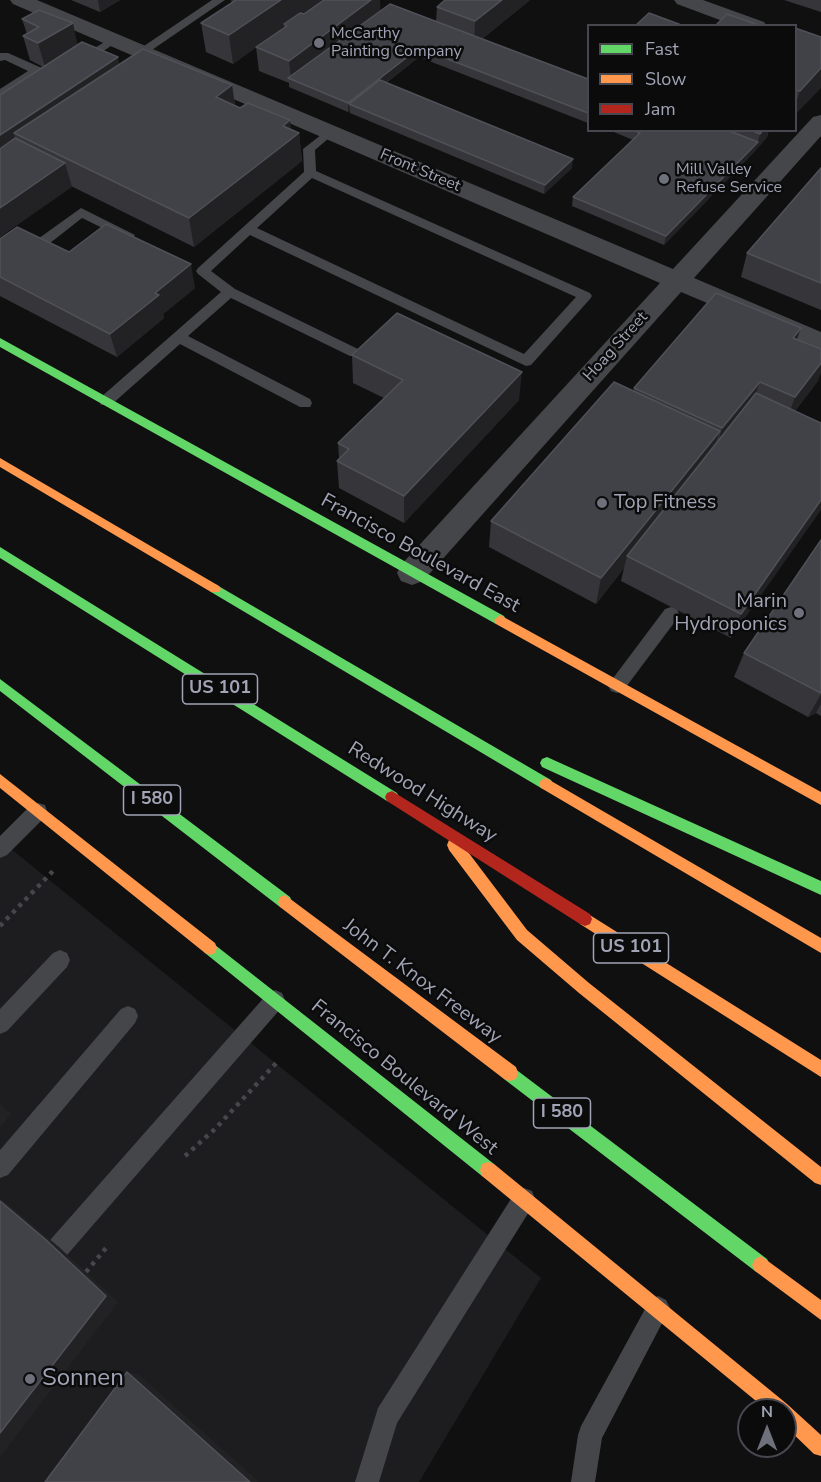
<!DOCTYPE html>
<html>
<head>
<meta charset="utf-8">
<style>
  body { margin:0 }
  #map { position:relative; width:821px; height:1482px; overflow:hidden; background:#101011; font-family:"Nunito Sans",sans-serif }
  canvas { display:block }
  .legend { position:absolute; left:587px; top:24px; width:210px; height:108px; box-sizing:border-box; background:#0b0b0c; border:2px solid #47484f; margin:0; padding:8px 10px; list-style:none; font-size:18px; color:#a0a4b4 }
  .legend li { display:flex; align-items:center; gap:12px; height:30px }
  .legend b { width:30px; border:2px solid #47484f }
  .north { position:absolute; left:737px; top:1398px; width:60px; height:60px; box-sizing:border-box; background:#0b0b0c; border:2px solid #47484f; border-radius:50%; rotate:0deg; font-size:16px; font-weight:700; line-height:24px; text-align:center; color:#a0a4b4 }
  .north::after { content:''; display:block; margin:auto; width:21px; height:27px; background:#6e707b; clip-path:polygon(50% 0,100% 100%,50% 72%,0 100%) }
</style>
</head>
<body>
<div id="map">
<canvas width="821" height="1482"></canvas>
<ul class="legend">
<li><b style="height:8px;background:#63d668"></b>Fast</li>
<li><b style="height:8px;background:#ff974d"></b>Slow</li>
<li><b style="height:8px;background:#b3261e"></b>Jam</li>
</ul>
<div class="north">N</div>
</div>
<script>
const context = document.querySelector('canvas').getContext('2d');
context.lineJoin = 'round';
function fillPath(path, color) {
  context.fillStyle = color;
  context.fill(path, 'evenodd');
}
function toPath(rows) {
  const path = new Path2D();
  for (const r of rows) {
    path.moveTo(r[0], r[1]);
    for (let i = 2; i < r.length; i += 2) path.lineTo(r[i], r[i + 1]);
  }
  return path;
}
function trace(path, color, width, dash) {
  context.strokeStyle = color;
  context.lineWidth = width;
  context.lineCap = dash ? 'butt' : 'round';
  context.setLineDash(dash || []);
  context.stroke(path);
}
function drawText(font, color, halo, rows, align = 'center') {
  context.font = font + ' "Nunito Sans",sans-serif';
  context.lineWidth = 5;
  context.setLineDash([]);
  context.textBaseline = 'middle';
  context.strokeStyle = halo;
  context.fillStyle = color;
  for (const [text, x, y, turn = 0] of rows) {
    context.save();
    context.translate(x, y);
    context.rotate((+turn || 0) * Math.PI / 180);
    context.textAlign = isNaN(turn) ? turn : align;
    if (halo) context.strokeText(text, 0, 0);
    context.fillText(text, 0, 0);
    context.restore();
  }
}
const built = toPath([
  [0,840,541,1278,419,1482,0,1482]
]);
const path = toPath([
  [0,926,53,871],
  [185,1156,215,1129,279,1060],
  [86,1272,106,1248]
]);
const lane = toPath([
  [212,0,225,0,146,54,138,54,138,50,212,0],
  [113,37,117,38,117,42,58,81,50,81,38,75,0,98,0,89,28,71,5,60,0,61,0,53,8,53,53,73,113,37],
  [330,128,336,132,315,150,316,171,590,293,592,296,590,299,531,365,526,366,250,235,211,271,235,289,360,350,362,353,360,356,350,356,231,298,188,336,310,399,312,403,310,407,300,407,180,344,111,405,101,405,99,401,101,397,221,292,198,274,196,271,198,268,304,172,303,149,330,128],
  [312,178,576,297,524,354,257,228,312,178],
  [81,208,135,235,133,238,123,238,82,218,45,247,35,247,33,244,35,241,81,208],
  [671,607,677,609,679,614,677,619,623,691,617,693,611,691,608,686,611,681,665,609,671,607],
  [38,803,45,805,47,811,45,817,7,855,0,858,0,836,31,805,38,803],
  [60,950,67,953,70,960,67,967,7,1031,0,1034,0,1009,53,953,60,950],
  [275,990,282,993,285,1000,282,1007,67,1255,59,1258,51,1255,48,1247,51,1239,268,993,275,990],
  [128,1006,135,1009,138,1016,135,1023,8,1175,0,1178,0,1150,121,1009,128,1006],
  [524,1188,532,1191,535,1199,532,1207,397,1423,379,1482,355,1482,378,1408,516,1191,524,1188],
  [658,1296,666,1300,670,1308,602,1438,595,1482,571,1482,578,1435,581,1426,650,1300,658,1296]
]);
const street = toPath([
  [10,0,37,0,673,269,813,117,821,115,821,136,694,278,821,332,821,351,681,292,423,581,412,585,401,581,397,573,401,565,660,283,13,4,10,0],
  [674,0,703,0,764,22,767,26,736,26,677,4,674,0]
]);
const fast = toPath([
  [0,338,504,616,506,620,504,624,496,624,0,347,0,338],
  [0,547,397,793,399,797,397,801,392,803,387,801,0,558,0,547],
  [215,584,551,780,553,784,551,788,546,790,541,788,211,592,209,589,215,584],
  [0,679,290,897,292,902,290,907,285,909,280,907,0,691,0,679],
  [547,757,821,881,821,895,542,767,540,763,542,759,547,757],
  [210,941,494,1164,496,1170,494,1176,488,1178,482,1176,205,953,203,948,205,943,210,941],
  [510,1065,767,1259,770,1265,767,1271,761,1274,755,1271,504,1079,502,1073,504,1067,510,1065]
]);
const slow = toPath([
  [0,458,219,586,221,589,219,592,211,592,0,467,0,458],
  [500,615,821,792,821,805,496,624,494,620,500,615],
  [0,774,215,943,217,948,215,953,210,955,205,953,0,788,0,774],
  [546,778,821,938,821,953,541,788,539,784,541,780,546,778],
  [454,839,459,840,527,930,589,983,821,1167,821,1185,815,1183,579,993,517,940,449,850,447,845,449,840,454,839],
  [285,895,516,1067,518,1073,516,1079,510,1081,504,1079,280,907,278,902,280,897,285,895],
  [585,912,821,1060,821,1077,580,924,578,919,580,914,585,912],
  [488,1162,494,1164,787,1404,821,1435,821,1456,814,1454,785,1426,785,1410,767,1410,482,1176,480,1170,482,1164,488,1162],
  [761,1256,821,1300,821,1320,755,1271,752,1265,755,1259,761,1256]
]);
const jam = toPath([
  [392,791,590,914,592,919,590,924,585,926,580,924,387,801,385,797,387,793,392,791]
]);
const wall = toPath([
  [71,0,120,0,100,12],
  [231,0,380,0,380,11,436,22,437,7,445,0,530,0,482,39,588,79,588,123,419,57,386,83,572,168,544,194,350,113,350,111,348,112,289,87,289,83,259,71,256,47,233,64,206,52,201,23,232,3],
  [784,0,821,0,821,12],
  [22,19,119,64,232,85,235,105,299,133,302,161,194,247,71,186,0,237,0,95,43,67,30,60,23,36,27,34],
  [795,28,821,37,795,115],
  [609,130,769,130,767,137,755,151,664,245,572,206,573,197,633,140],
  [821,167,821,310,741,277,747,253,820,169],
  [0,239,69,252,195,288,163,314,164,318,117,357,0,296],
  [797,339,818,381,795,411,821,423,731,638,621,581,624,568,596,604,489,547,491,521,633,391,634,388],
  [352,355,519,400,404,523,339,488,337,461,339,458,338,443,384,398,353,383],
  [821,540,821,716,816,713,808,717,734,677,744,653]
]);
const shadedWall = toPath([
  [98,0,120,0,100,12],
  [281,0,325,0,287,26,284,24,284,28,233,64,229,35],
  [371,0,380,0,381,17,291,79,289,61],
  [502,0,530,0,474,45,475,21],
  [73,23,78,47,45,67,38,43],
  [419,48,419,57,355,106,349,104,350,111,348,112,348,103],
  [118,57,124,86,14,133,20,156,0,170,0,135],
  [821,68,821,88,795,115,795,105,800,91],
  [232,85,236,113,216,97],
  [290,120,292,138,299,133,302,161,194,247,189,218],
  [763,130,769,130,767,137,755,151,664,245,666,236,758,142,760,134],
  [573,159,572,168,544,194,545,185],
  [65,163,72,187,0,237,0,208],
  [191,264,195,288,163,314,164,318,117,357,110,334,155,293],
  [801,328,791,356,793,338],
  [821,363,821,373,818,381,785,424,795,397],
  [522,372,519,400,404,523,404,496],
  [760,382,750,409,714,455,722,428],
  [720,431,711,458,627,556,624,568,596,604,601,578],
  [821,500,821,510,731,638,741,614],
  [821,694,821,704,816,713,808,717],
  [0,1104,11,1114,0,1127],
  [0,1198,59,1247,118,1302,0,1457],
  [127,1372,139,1375,258,1481,257,1482,250,1482]
]);
const building = toPath([
  [236,0,281,0,229,35,201,23,236,0],
  [324,0,371,0,289,61,256,47,287,26,284,24,300,13,304,14,324,0],
  [445,0,502,0,475,21,437,7,445,0],
  [390,4,588,79,588,113,419,48,348,103,288,78,390,4],
  [39,10,73,23,38,43,23,36,39,27,22,19,39,10],
  [649,13,684,26,635,26,649,13],
  [727,14,761,26,715,26,727,14],
  [795,28,821,37,821,68,800,91,795,90,795,28],
  [82,42,118,57,0,135,0,95,82,42],
  [143,49,232,85,216,97,240,108,248,103,290,120,283,126,299,133,189,218,14,133,143,49],
  [380,80,573,159,545,185,349,104,380,80],
  [633,130,727,130,758,142,666,236,573,197,640,133,633,130],
  [751,130,763,130,760,134,751,130],
  [15,138,65,163,0,208,0,149,15,138],
  [821,168,821,283,747,253,821,168],
  [106,224,191,264,155,293,159,295,110,334,0,277,0,239,17,227,69,252,106,224],
  [716,293,801,328,793,338,821,349,821,363,795,397,760,382,722,428,634,388,716,293],
  [397,313,522,372,404,496,337,461,349,449,338,443,403,380,352,355,397,313],
  [614,382,720,431,601,578,491,521,614,382],
  [756,393,821,423,821,500,741,614,627,556,756,393],
  [821,540,821,693,744,653,821,540],
  [0,1201,45,1239,106,1296,0,1433,0,1201],
  [127,1372,250,1482,45,1482,127,1372]
]);
const markers = [
  [319,43,6,"#6e707b"],
  [664,179,6,"#6e707b"],
  [602,503,6,"#6e707b"],
  [799,613,6,"#6e707b"],
  [30,1379,6,"#6e707b"]
];
const farPoinames = [
  ["McCarthy",331,34],
  ["Painting Company",331,52],
  ["Mill Valley",676,170],
  ["Refuse Service",676,188]
];
const farStreetnames = [
  ["Front Street",420,171,23],
  ["Hoag Street",616,347,-48]
];
const shields = [
  [220,689,75],
  [152,800,57],
  [631,948,75],
  [562,1113,57]
];
const shieldNames = [
  ["US 101",220,689],
  ["I 580",152,800],
  ["US 101",631,948],
  ["I 580",562,1113]
];
const poiNames = [
  ["Top Fitness",614,503],
  ["Marin",787,602,"right"],
  ["Hydroponics",787,625,"right"]
];
const streetNames = [
  ["Francisco Boulevard East",420,554,29],
  ["Redwood Highway",422,793,32],
  ["John T. Knox Freeway",422,982,37],
  ["Francisco Boulevard West",404,1078,39]
];
const nearPoinames = [
  ["Sonnen",42,1379]
];
fillPath(built, '#1d1d1f');
trace(path, '#46474c', 4.5, [4, 5]);
fillPath(lane, '#45464a');
fillPath(street, '#45464a');
fillPath(fast, '#63d668');
fillPath(slow, '#ff974d');
fillPath(jam, '#b3261e');
fillPath(wall, '#36363a');
fillPath(shadedWall, '#222224');
fillPath(building, '#414247');
trace(building, '#505158', 1.5);
for (const [x, y, r, color] of markers) {
  const dot = new Path2D();
  dot.arc(x, y, r, 0, 2 * Math.PI);
  context.fillStyle = color;
  context.fill(dot);
  trace(dot, '#0b0b0c', 2);
}
drawText('16px', '#a0a4b4', '#0b0b0c', farPoinames, 'left');
drawText('16px', '#a0a4b4', '#0b0b0c', farStreetnames);
for (const [x, y, w] of shields) {
  const box = new Path2D();
  box.roundRect(x - w / 2, y - 15, w, 30, 4.5);
  context.fillStyle = '#0b0b0c';
  context.fill(box);
  trace(box, '#a0a4b4', 1.5);
}
drawText('bold 18px', '#a0a4b4', null, shieldNames);
drawText('20px', '#a0a4b4', '#0b0b0c', poiNames, 'left');
drawText('20px', '#a0a4b4', '#0b0b0c', streetNames);
drawText('24px', '#a0a4b4', '#0b0b0c', nearPoinames, 'left');
</script>
</body>
</html>
